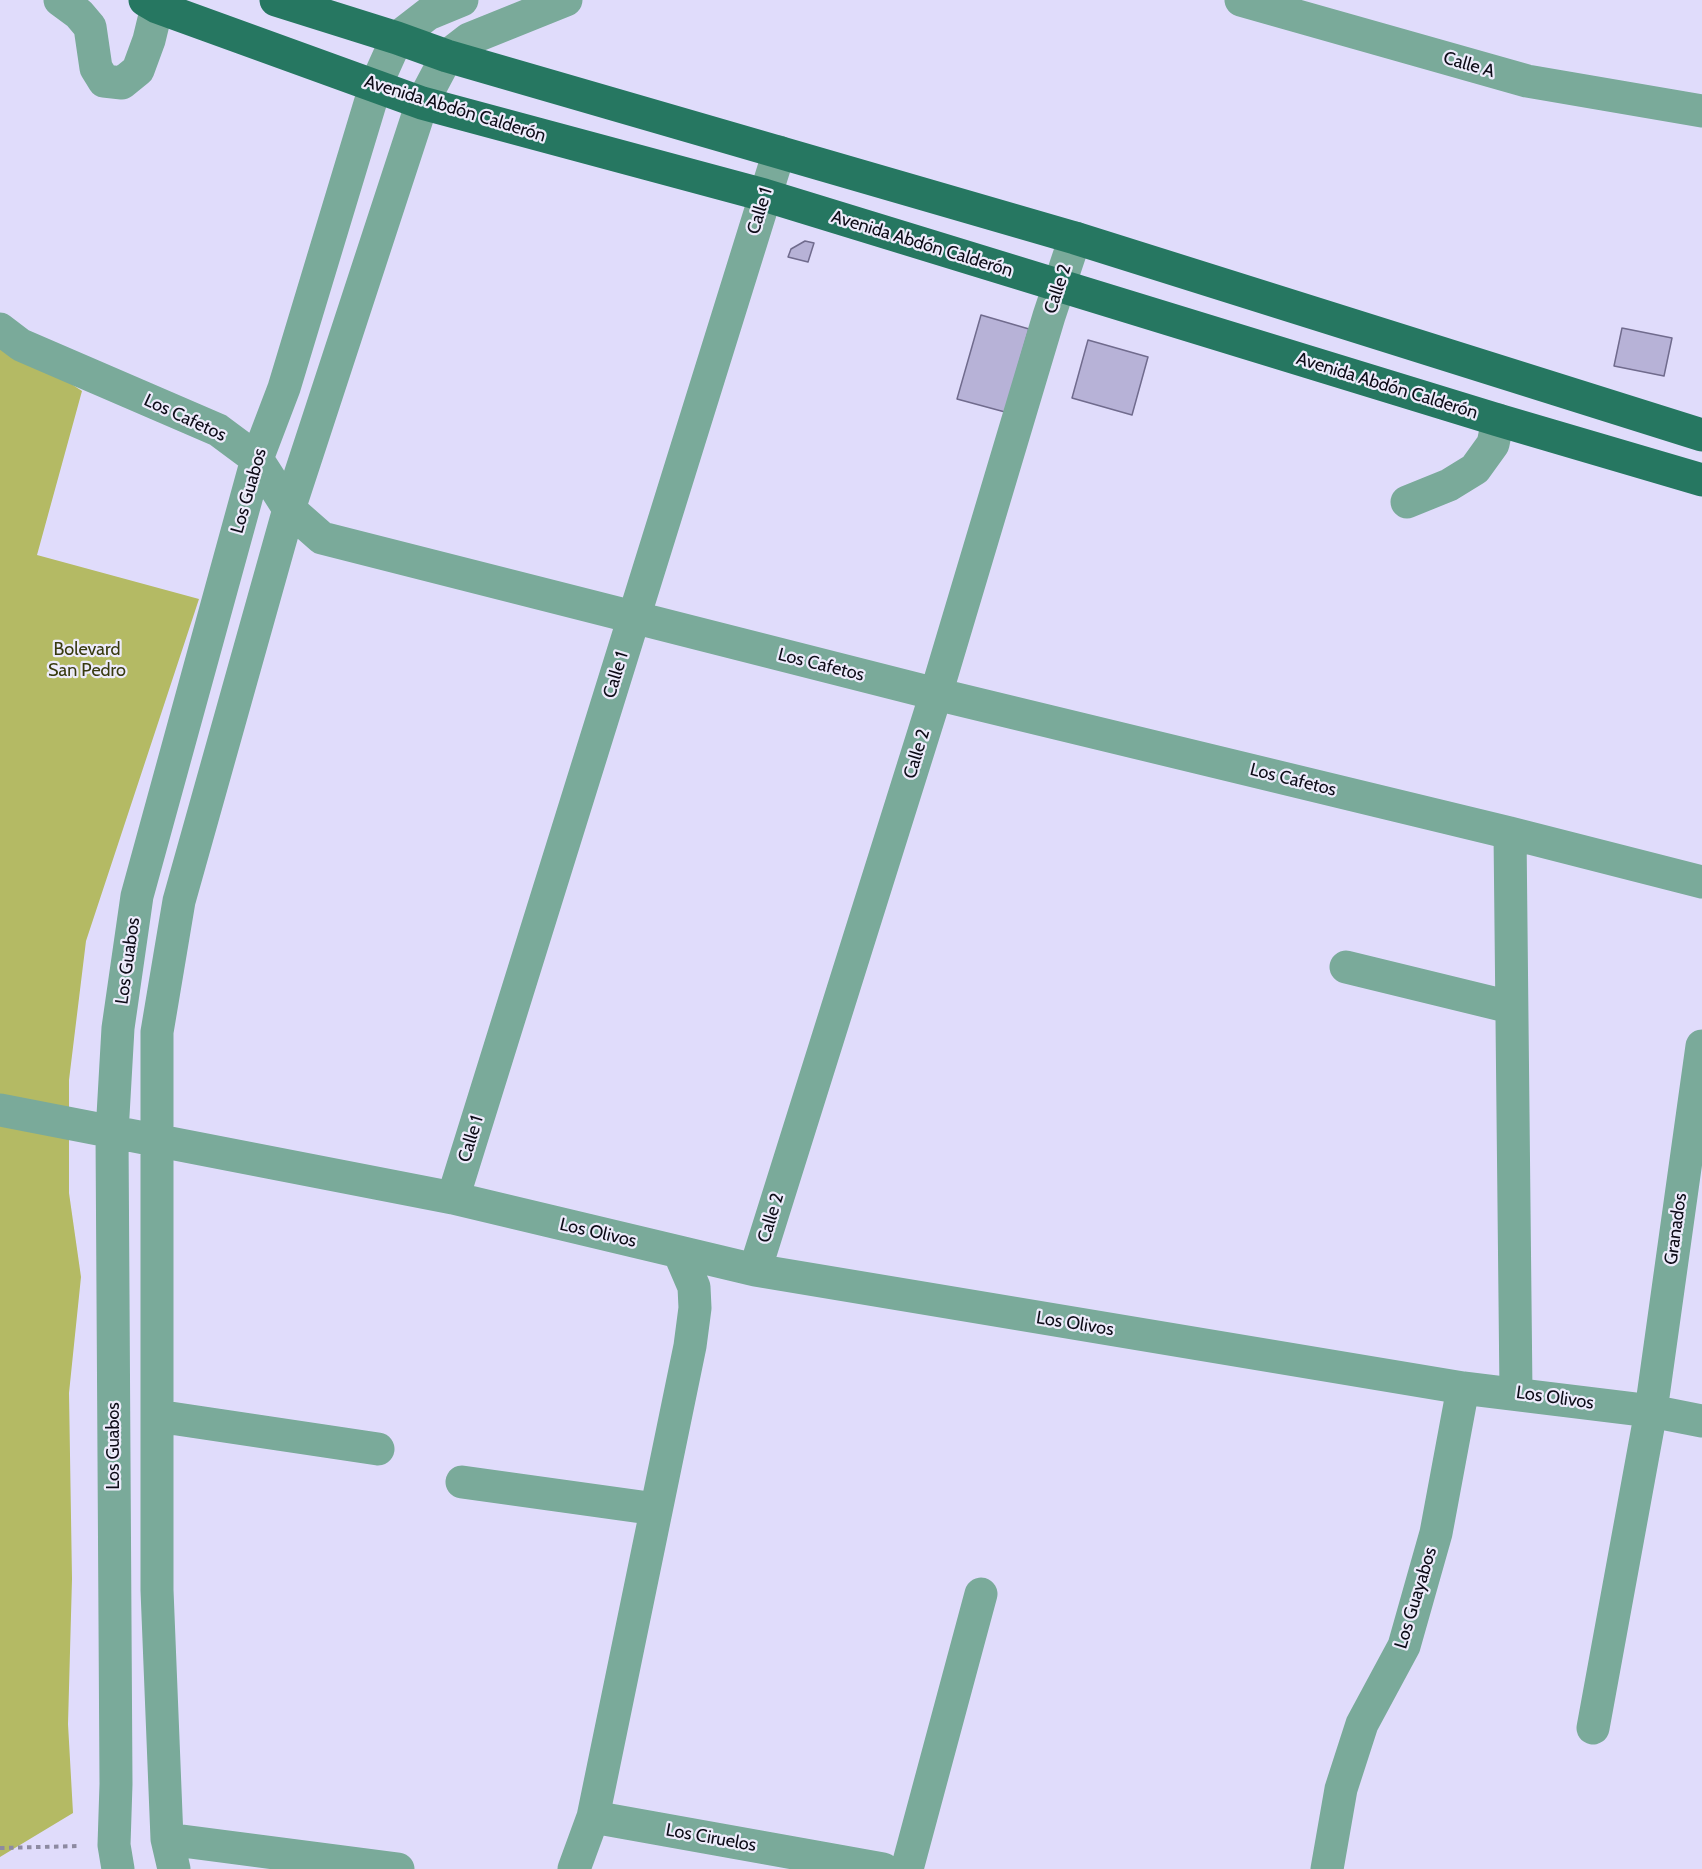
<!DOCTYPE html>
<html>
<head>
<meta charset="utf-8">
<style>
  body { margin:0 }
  canvas { display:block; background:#e0dcfb }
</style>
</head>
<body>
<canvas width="1702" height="1869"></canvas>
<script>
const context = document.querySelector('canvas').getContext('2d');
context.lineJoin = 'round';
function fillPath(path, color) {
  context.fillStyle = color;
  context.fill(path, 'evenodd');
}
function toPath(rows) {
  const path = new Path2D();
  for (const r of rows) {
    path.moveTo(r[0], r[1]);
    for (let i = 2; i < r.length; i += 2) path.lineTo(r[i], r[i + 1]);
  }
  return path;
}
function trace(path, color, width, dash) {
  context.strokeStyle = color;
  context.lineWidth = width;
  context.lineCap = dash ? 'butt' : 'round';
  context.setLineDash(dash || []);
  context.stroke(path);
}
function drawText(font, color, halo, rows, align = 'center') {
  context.font = font + ' Cabin,sans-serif';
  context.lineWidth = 4.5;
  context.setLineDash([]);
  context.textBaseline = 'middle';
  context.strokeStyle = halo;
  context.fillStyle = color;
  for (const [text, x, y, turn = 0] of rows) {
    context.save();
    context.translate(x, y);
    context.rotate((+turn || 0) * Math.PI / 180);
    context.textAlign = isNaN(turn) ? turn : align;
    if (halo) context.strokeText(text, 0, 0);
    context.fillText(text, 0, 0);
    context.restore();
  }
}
const green = toPath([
  [0,337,82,391,37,555,199,599,86,941,69,1080,69,1193,81,1277,69,1393,72,1579,68,1724,73,1813,0,1857]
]);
const building = toPath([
  [805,241,814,243,808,262,788,257,791,249,805,241],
  [981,315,1029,329,1005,412,957,399,981,315],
  [1622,328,1672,338,1664,376,1614,366,1622,328],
  [1088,340,1148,357,1132,415,1072,398,1088,340]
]);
const path = toPath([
  [0,1848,80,1846]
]);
const minor = toPath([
  [60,0,79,14,90,27,96,68,104,81,122,83,138,70,149,40,157,7],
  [1241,0,1527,81,1702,111],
  [0,329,21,345,218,430,257,459,289,509,322,538,936,694,1510,833,1702,882],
  [1407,502,1449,485,1475,469,1493,444,1498,420],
  [1510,833,1516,1393],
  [1346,967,1510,1007],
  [0,1110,453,1198,755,1270,1463,1388,1651,1411,1702,1421],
  [453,1198,779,152],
  [755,1270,936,694,1049,316,1075,238],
  [157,1416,378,1449],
  [462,1482,656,1509],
  [1593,1728,1651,1411,1702,1046],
  [593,1817,690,1346,695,1308,694,1287,679,1252],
  [167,1839,398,1869],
  [118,1869,114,1845,116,1784,112,1133,118,1028,137,896,257,459,284,388,375,87,397,38,428,14,462,0],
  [174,1869,167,1839,157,1590,157,1032,179,901,289,509,422,103,447,56,469,39,566,0],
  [574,1869,593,1817,883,1869],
  [907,1869,981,1594],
  [1327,1869,1341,1789,1362,1724,1404,1646,1436,1533,1463,1388]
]);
const major = toPath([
  [145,0,157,7,422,103,764,195,1498,420,1702,480],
  [276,0,397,38,447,56,1075,238,1702,435]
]);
const streetNames = [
  ["Calle A",1469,65,16],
  ["Avenida Abdón Calderón",455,109,17],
  ["Calle 1",760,211,-73],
  ["Avenida Abdón Calderón",922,244,17],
  ["Calle 2",1058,289,-72],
  ["Avenida Abdón Calderón",1387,386,17],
  ["Los Cafetos",185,418,25],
  ["Los Guabos",249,491,-74],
  ["Los Cafetos",821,665,14],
  ["Calle 1",616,675,-73],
  ["Calle 2",917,754,-73],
  ["Los Cafetos",1293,780,14],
  ["Los Guabos",128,961,-82],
  ["Calle 1",471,1139,-73],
  ["Calle 2",771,1218,-73],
  ["Granados",1676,1229,-82],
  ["Los Olivos",598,1233,13],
  ["Los Olivos",1075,1324,9],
  ["Los Olivos",1555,1398,8],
  ["Los Guabos",114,1446,-90],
  ["Los Guayabos",1416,1598,-73],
  ["Los Ciruelos",711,1838,10]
];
const parkNames = [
  ["Bolevard",87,650],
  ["San Pedro",87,671]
];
fillPath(green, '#b4ba64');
fillPath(building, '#b7b2d7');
trace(building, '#706b8d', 1.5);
trace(path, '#8d8aa1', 4, [4.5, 4.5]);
trace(minor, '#7aaa9a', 33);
trace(major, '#267761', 33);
drawText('18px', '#0d0b17', '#edebfb', streetNames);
drawText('18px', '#383a0f', '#edebfb', parkNames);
</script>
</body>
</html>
